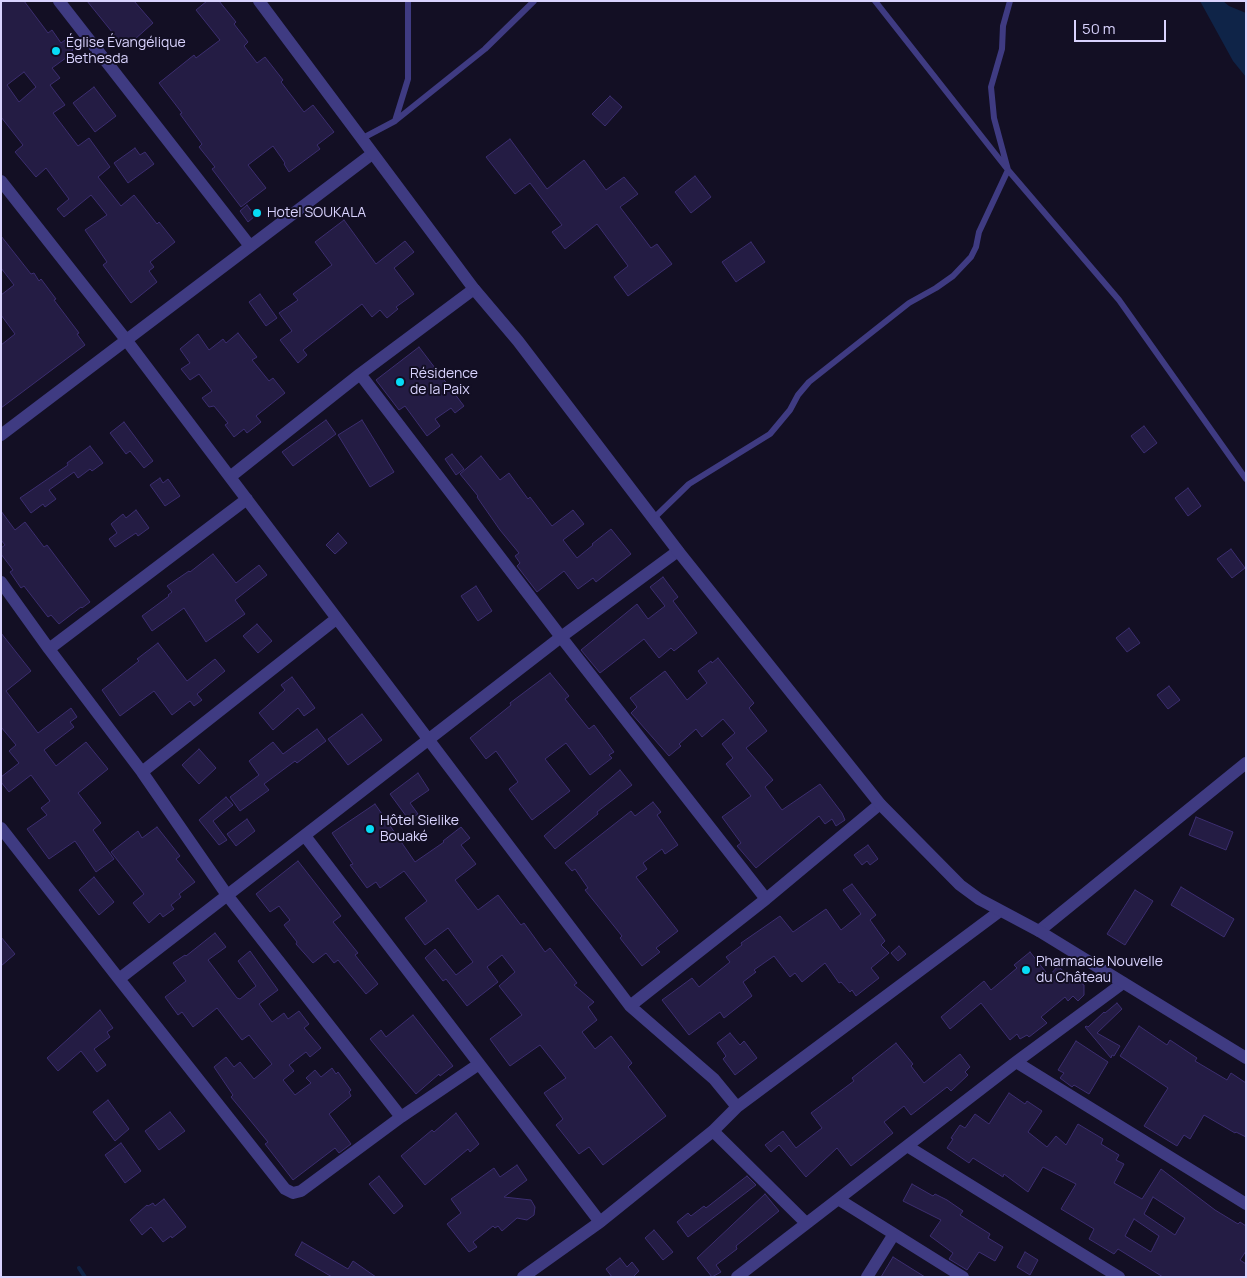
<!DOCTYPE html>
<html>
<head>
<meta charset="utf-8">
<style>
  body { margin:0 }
  #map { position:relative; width:1247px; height:1278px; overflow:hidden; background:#130f24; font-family:Manrope,sans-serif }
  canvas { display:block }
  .frame { position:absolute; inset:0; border:2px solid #d9d3fe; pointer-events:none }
  .scale { position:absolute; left:1074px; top:20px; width:92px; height:22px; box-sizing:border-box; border:2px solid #d9d3fe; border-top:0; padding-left:6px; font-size:15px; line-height:18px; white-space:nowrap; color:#d9d3fe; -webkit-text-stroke:4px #130f24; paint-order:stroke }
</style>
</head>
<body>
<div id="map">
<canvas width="1247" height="1278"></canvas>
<div class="frame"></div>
<div class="scale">50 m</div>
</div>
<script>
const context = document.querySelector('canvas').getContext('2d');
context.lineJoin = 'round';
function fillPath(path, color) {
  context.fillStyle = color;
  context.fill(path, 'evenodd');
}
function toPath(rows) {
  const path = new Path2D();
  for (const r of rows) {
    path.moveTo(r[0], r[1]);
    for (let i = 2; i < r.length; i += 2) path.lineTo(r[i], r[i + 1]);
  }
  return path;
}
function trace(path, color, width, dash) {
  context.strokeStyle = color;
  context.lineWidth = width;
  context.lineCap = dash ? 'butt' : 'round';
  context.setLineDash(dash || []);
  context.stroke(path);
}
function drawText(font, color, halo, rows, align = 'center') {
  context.font = font + ' Manrope,sans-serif';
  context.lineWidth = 4;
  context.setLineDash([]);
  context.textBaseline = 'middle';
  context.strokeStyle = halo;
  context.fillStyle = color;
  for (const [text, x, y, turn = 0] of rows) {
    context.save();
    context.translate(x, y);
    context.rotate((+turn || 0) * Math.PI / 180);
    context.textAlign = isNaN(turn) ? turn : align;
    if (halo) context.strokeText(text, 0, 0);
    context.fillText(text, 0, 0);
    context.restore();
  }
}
const water = toPath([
  [1200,1,1223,1,1229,6,1246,13,1246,77,1233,61]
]);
const stream = toPath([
  [79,1268,85,1277]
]);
const building = toPath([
  [1,1,24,1,48,33,52,30,61,43,65,40,73,50,69,53,70,55,52,68,60,78,50,85,65,105,53,113,78,146,89,138,110,167,98,177,121,206,134,195,157,224,159,222,175,242,150,262,154,267,149,271,157,282,131,303,103,265,107,262,85,230,107,215,91,195,64,217,57,209,69,199,46,168,36,177,15,152,23,145,1,117,1,1],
  [24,72,36,87,19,102,7,85,24,72],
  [87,1,134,1,153,23,125,48,87,1],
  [207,1,219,1,236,22,234,24,248,42,244,46,257,63,265,57,283,80,281,82,304,112,313,105,334,132,317,145,320,149,289,172,284,164,285,163,273,146,248,165,266,188,241,207,212,169,215,167,199,147,202,144,180,114,182,113,159,83,194,55,196,58,220,40,196,10,207,1],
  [94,87,116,116,95,132,73,103,94,87],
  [610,96,622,107,605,126,592,114,610,96],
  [510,139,547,189,584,160,606,190,624,177,638,194,620,207,651,248,657,244,672,264,628,296,614,277,628,266,597,224,565,249,552,232,562,225,530,183,515,194,486,157,510,139],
  [135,148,140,155,145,152,154,164,128,183,114,163,135,148],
  [695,176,711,197,691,213,675,192,695,176],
  [247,205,255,216,248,222,240,211,247,205],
  [344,220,376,264,405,241,414,252,394,268,414,294,396,307,398,309,387,318,380,310,372,317,362,304,303,350,307,355,298,363,280,340,292,331,279,313,298,300,293,294,332,265,315,242,344,220],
  [1,236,31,274,34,273,39,281,41,279,56,299,54,300,79,333,77,334,85,345,1,408,1,345,15,334,1,315,1,295,14,285,1,268,1,236],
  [751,242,765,262,736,282,722,262,751,242],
  [260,294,277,318,266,326,249,302,260,294],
  [238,333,257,357,252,360,269,381,273,378,285,393,256,416,261,422,247,433,244,429,234,437,225,425,228,423,214,406,209,407,202,398,212,391,199,374,190,380,181,369,190,363,180,349,198,334,209,350,223,339,226,343,238,333],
  [419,347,464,406,455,413,451,408,435,419,440,426,427,436,405,406,399,410,376,380,419,347],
  [326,420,336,434,293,466,282,452,326,420],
  [362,420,394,472,370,487,338,435,362,420],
  [124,422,153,461,144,468,130,451,126,454,110,433,124,422],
  [1144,426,1157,443,1144,453,1131,436,1144,426],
  [90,446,103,463,92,471,90,469,78,478,74,472,49,490,56,499,45,507,43,504,31,513,20,498,68,465,67,463,90,446],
  [452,454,464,469,456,475,445,459,452,454],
  [481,456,500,480,509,473,528,499,530,497,552,526,573,510,584,524,563,540,577,558,593,545,592,544,611,529,631,554,596,582,593,578,578,589,564,571,537,592,517,566,520,563,515,556,519,553,500,530,477,497,478,496,460,474,481,456],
  [160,478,163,483,168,479,180,496,165,506,150,485,160,478],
  [1188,488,1201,506,1188,516,1175,498,1188,488],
  [136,510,149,528,138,536,136,533,115,547,109,539,117,533,111,524,123,514,126,518,136,510],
  [1,511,15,530,25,522,44,547,47,545,90,602,82,608,81,607,59,624,51,615,48,617,24,586,21,588,10,572,13,570,1,554,1,548,5,545,1,540,1,511],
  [338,533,347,543,335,554,326,545,338,533],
  [1231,549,1245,568,1232,578,1217,559,1231,549],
  [213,554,236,583,259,565,267,575,235,600,245,614,206,642,184,608,152,631,142,616,169,596,168,595,172,592,167,586,189,571,190,572,213,554],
  [663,577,678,597,673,601,697,633,674,651,671,648,659,658,644,639,600,673,581,650,637,604,648,619,665,606,650,587,663,577],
  [476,586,492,611,478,621,461,596,476,586],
  [257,624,272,641,258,653,243,636,257,624],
  [1129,628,1140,643,1127,652,1116,638,1129,628],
  [1,633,31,671,6,691,38,733,71,708,77,717,70,722,74,727,44,750,56,766,86,742,108,769,78,793,101,823,93,830,114,859,96,872,75,841,49,859,27,829,47,815,41,808,50,801,31,775,9,792,1,782,1,777,19,763,9,751,16,745,1,727,1,633],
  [158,643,187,681,215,659,225,671,197,694,202,700,194,706,190,701,172,715,154,691,120,716,102,690,139,661,137,659,158,643],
  [718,658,754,703,749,708,767,731,746,748,773,780,765,787,782,810,820,784,842,813,845,820,836,826,832,819,825,824,819,816,756,868,737,846,741,843,722,817,751,796,726,764,733,758,722,744,735,733,723,719,702,737,696,729,679,744,681,746,669,756,631,713,637,707,630,698,665,671,687,700,707,683,698,671,711,661,712,663,718,658],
  [550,673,569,696,565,699,589,729,594,725,614,752,609,755,612,758,590,775,566,743,545,759,570,791,532,820,509,789,518,782,496,751,486,759,470,738,511,705,510,703,550,673],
  [292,677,315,708,304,716,298,708,273,730,259,713,285,690,281,685,292,677],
  [1169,686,1180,700,1168,709,1157,695,1169,686],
  [362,714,382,740,348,765,328,739,362,714],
  [317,729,326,741,297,763,295,761,264,784,269,790,240,811,230,797,259,775,249,761,273,742,283,754,317,729],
  [199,749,216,768,199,784,182,765,199,749],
  [620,770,632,785,597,812,598,814,555,849,544,836,620,770],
  [418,773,429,790,410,803,418,814,409,820,390,794,418,773],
  [226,797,233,805,213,821,227,840,219,845,199,820,226,797],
  [653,802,661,812,657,815,678,845,665,854,662,849,643,863,647,869,636,877,678,931,656,948,660,952,642,966,620,938,622,936,585,890,588,888,575,869,572,871,565,863,631,811,635,816,653,802],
  [375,804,415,862,444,842,443,841,461,827,470,838,461,845,476,864,455,880,478,910,498,895,521,925,524,923,545,952,550,948,577,983,574,985,594,1002,588,1007,597,1020,582,1032,595,1049,611,1036,632,1063,628,1067,666,1116,603,1165,589,1147,579,1154,556,1125,563,1119,544,1093,566,1078,540,1045,510,1066,490,1039,522,1015,499,986,515,972,502,955,487,967,498,982,467,1006,446,979,443,981,425,958,435,949,456,975,473,962,448,928,425,945,405,918,427,901,404,871,380,888,376,882,367,888,350,865,353,864,332,833,375,804],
  [1196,817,1233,832,1226,850,1189,835,1196,817],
  [247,819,255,831,236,846,227,834,247,819],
  [157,827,180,856,176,859,195,882,179,894,181,897,171,905,174,909,163,917,160,913,149,923,133,903,144,894,111,852,138,831,142,838,157,827],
  [868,845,878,859,870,865,867,861,862,865,854,855,868,845],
  [298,861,341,916,333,922,358,953,355,955,378,984,366,994,338,960,334,963,326,953,313,963,296,944,297,942,284,925,290,920,279,906,270,912,256,894,298,861],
  [94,877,114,902,99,915,79,890,94,877],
  [852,884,876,915,870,920,885,941,881,945,889,953,871,968,879,978,856,996,852,990,850,992,841,982,839,983,825,963,802,982,795,973,790,977,774,956,754,970,756,972,743,982,752,996,724,1018,720,1012,689,1035,662,1000,692,978,699,987,730,962,726,957,742,945,741,943,780,916,793,932,826,909,841,930,861,914,843,890,852,884],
  [1181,887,1234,919,1224,937,1171,905,1181,887],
  [1135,890,1153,901,1125,945,1107,934,1135,890],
  [215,933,226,947,208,960,237,998,240,999,256,986,238,961,250,951,278,990,259,1004,272,1022,284,1013,288,1019,299,1011,309,1024,304,1028,321,1048,310,1057,306,1052,289,1065,294,1071,283,1080,295,1095,311,1083,306,1078,315,1070,321,1077,332,1068,336,1074,338,1072,351,1090,349,1092,351,1096,329,1114,351,1144,339,1153,335,1148,293,1180,265,1144,268,1142,231,1097,233,1095,214,1067,226,1057,234,1067,240,1062,254,1079,272,1064,249,1035,242,1040,217,1008,193,1027,182,1012,178,1015,165,997,186,981,173,963,185,955,186,956,215,933],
  [1,937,15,954,1,966,1,937],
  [899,946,906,954,898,961,891,953,899,946],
  [1030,952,1049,976,1058,966,1075,982,1076,980,1084,985,1084,995,1078,1001,1073,996,1068,1001,1065,997,1041,1017,1047,1023,1029,1037,1027,1035,1020,1039,1017,1034,1010,1040,981,1003,950,1029,941,1017,984,981,991,990,1017,968,1014,965,1030,952],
  [1117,1003,1122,1009,1097,1033,1120,1046,1114,1056,1112,1055,1111,1058,1085,1027,1086,1026,1088,1027,1104,1012,1105,1013,1117,1003],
  [100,1010,113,1028,107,1032,110,1037,94,1049,106,1065,97,1072,81,1051,58,1071,47,1058,100,1010],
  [413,1015,453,1066,440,1076,439,1074,416,1094,370,1039,381,1030,386,1037,413,1015],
  [1139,1026,1167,1045,1170,1040,1197,1058,1195,1061,1227,1080,1231,1073,1246,1083,1246,1137,1236,1132,1235,1133,1204,1115,1190,1139,1184,1135,1177,1146,1144,1126,1168,1088,1120,1056,1139,1026],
  [730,1033,740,1045,744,1041,757,1058,735,1075,723,1059,726,1056,717,1043,730,1033],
  [1076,1041,1108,1062,1089,1094,1074,1085,1072,1087,1060,1078,1064,1073,1058,1070,1076,1041],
  [896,1043,913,1064,911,1066,924,1083,960,1054,970,1067,965,1072,968,1075,951,1091,947,1087,911,1115,904,1106,884,1122,893,1133,851,1166,837,1148,806,1177,779,1145,771,1152,765,1145,783,1131,796,1148,822,1128,811,1113,854,1081,852,1078,896,1043],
  [1009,1093,1025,1104,1027,1101,1042,1111,1028,1132,1047,1147,1056,1136,1066,1145,1078,1124,1103,1139,1101,1144,1119,1155,1116,1160,1124,1164,1114,1183,1142,1199,1161,1169,1215,1210,1238,1224,1240,1222,1246,1226,1246,1251,1240,1260,1246,1264,1246,1277,1163,1277,1118,1249,1114,1254,1089,1239,1094,1229,1061,1209,1076,1184,1043,1167,1028,1192,1004,1174,1003,1177,973,1158,969,1163,947,1148,953,1139,951,1138,960,1125,965,1128,975,1114,989,1124,1009,1093],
  [1153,1197,1185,1218,1175,1235,1144,1214,1153,1197],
  [1134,1219,1159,1236,1151,1252,1125,1236,1134,1219],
  [108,1100,129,1129,115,1141,93,1112,108,1100],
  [170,1112,185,1131,159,1150,145,1131,170,1112],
  [456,1113,479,1144,470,1152,468,1149,425,1185,401,1156,432,1130,434,1132,456,1113],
  [121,1143,141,1171,125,1183,105,1155,121,1143],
  [517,1165,527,1180,504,1197,531,1200,535,1207,534,1215,527,1220,517,1218,502,1231,498,1226,495,1228,493,1226,473,1242,477,1247,469,1252,447,1224,461,1213,451,1199,494,1168,500,1177,517,1165],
  [379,1176,403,1206,394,1214,369,1184,379,1176],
  [747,1176,756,1185,688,1237,677,1222,688,1213,691,1216,704,1206,706,1208,747,1176],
  [912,1184,933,1196,935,1194,947,1200,963,1211,960,1215,990,1234,988,1238,1003,1247,995,1261,979,1252,967,1270,949,1259,953,1253,930,1236,941,1220,903,1201,912,1184],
  [765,1194,779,1211,736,1246,737,1249,716,1265,721,1272,712,1277,697,1258,765,1194],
  [164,1199,186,1227,172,1238,171,1236,163,1242,151,1227,142,1235,130,1220,147,1205,148,1206,153,1203,155,1206,164,1199],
  [654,1230,673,1252,663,1260,645,1238,654,1230],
  [302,1242,348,1269,353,1261,376,1277,332,1277,295,1255,302,1242],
  [1025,1252,1038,1260,1030,1275,1017,1267,1025,1252],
  [893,1257,925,1277,881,1277,893,1257],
  [620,1258,627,1267,632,1262,639,1271,634,1276,634,1277,612,1277,606,1269,620,1258]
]);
const service = toPath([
  [875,1,1008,170,1119,300,1246,479],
  [395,121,485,49,534,1],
  [361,139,395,121,408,79,408,1],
  [653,519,689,484,770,434,790,410,798,395,809,382,909,303,936,288,953,276,971,257,976,247,979,232,1008,170,994,118,991,87,1002,49,1003,26,1010,1]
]);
const minor = toPath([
  [59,1,250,246],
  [1,181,127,341,630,1006,714,1079,737,1107],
  [360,374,561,637,766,899],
  [1,435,372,154],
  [230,477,360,374,474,289],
  [1,582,49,649,142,772,227,895,401,1117],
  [49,649,247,499],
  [142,772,336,619],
  [1,828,119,979,285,1189,293,1193,301,1191,401,1117,479,1064],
  [305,836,600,1222],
  [1039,931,1246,763],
  [119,979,561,637,678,551],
  [630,1006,766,899,880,804],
  [1016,1062,1246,1204],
  [713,1131,806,1223],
  [907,1146,1119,1277],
  [838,1199,963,1277],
  [523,1277,600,1222,713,1131,737,1107,1000,911],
  [737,1277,1016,1062,1123,983],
  [867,1277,894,1234]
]);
const tertiary = toPath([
  [259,1,474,289,518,341,678,551,880,804,960,885,979,899,1039,931,1246,1058]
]);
const markers = [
  [56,51,5,"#07dcf6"],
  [257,213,5,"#07dcf6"],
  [400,382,5,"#07dcf6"],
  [370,829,5,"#07dcf6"],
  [1026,970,5,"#07dcf6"]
];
const poiNames = [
  ["Église Évangélique",66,43],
  ["Bethesda",66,59],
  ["Hotel SOUKALA",267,213],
  ["Résidence",410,374],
  ["de la Paix",410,390],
  ["Hôtel Sielike",380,821],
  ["Bouaké",380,837],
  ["Pharmacie Nouvelle",1036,962],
  ["du Château",1036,978]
];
fillPath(water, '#0f2448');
trace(stream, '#0f2448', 4);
fillPath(building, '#241c44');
trace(building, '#3c2e70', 1);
trace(service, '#3f3b82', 6);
trace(minor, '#3f3b82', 12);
trace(tertiary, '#3f3b82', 12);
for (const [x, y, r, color] of markers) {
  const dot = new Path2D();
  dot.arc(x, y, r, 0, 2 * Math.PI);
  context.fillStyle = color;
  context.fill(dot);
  trace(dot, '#130f24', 2);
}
drawText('14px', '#d9d3fe', '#130f24', poiNames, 'left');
</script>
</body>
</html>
